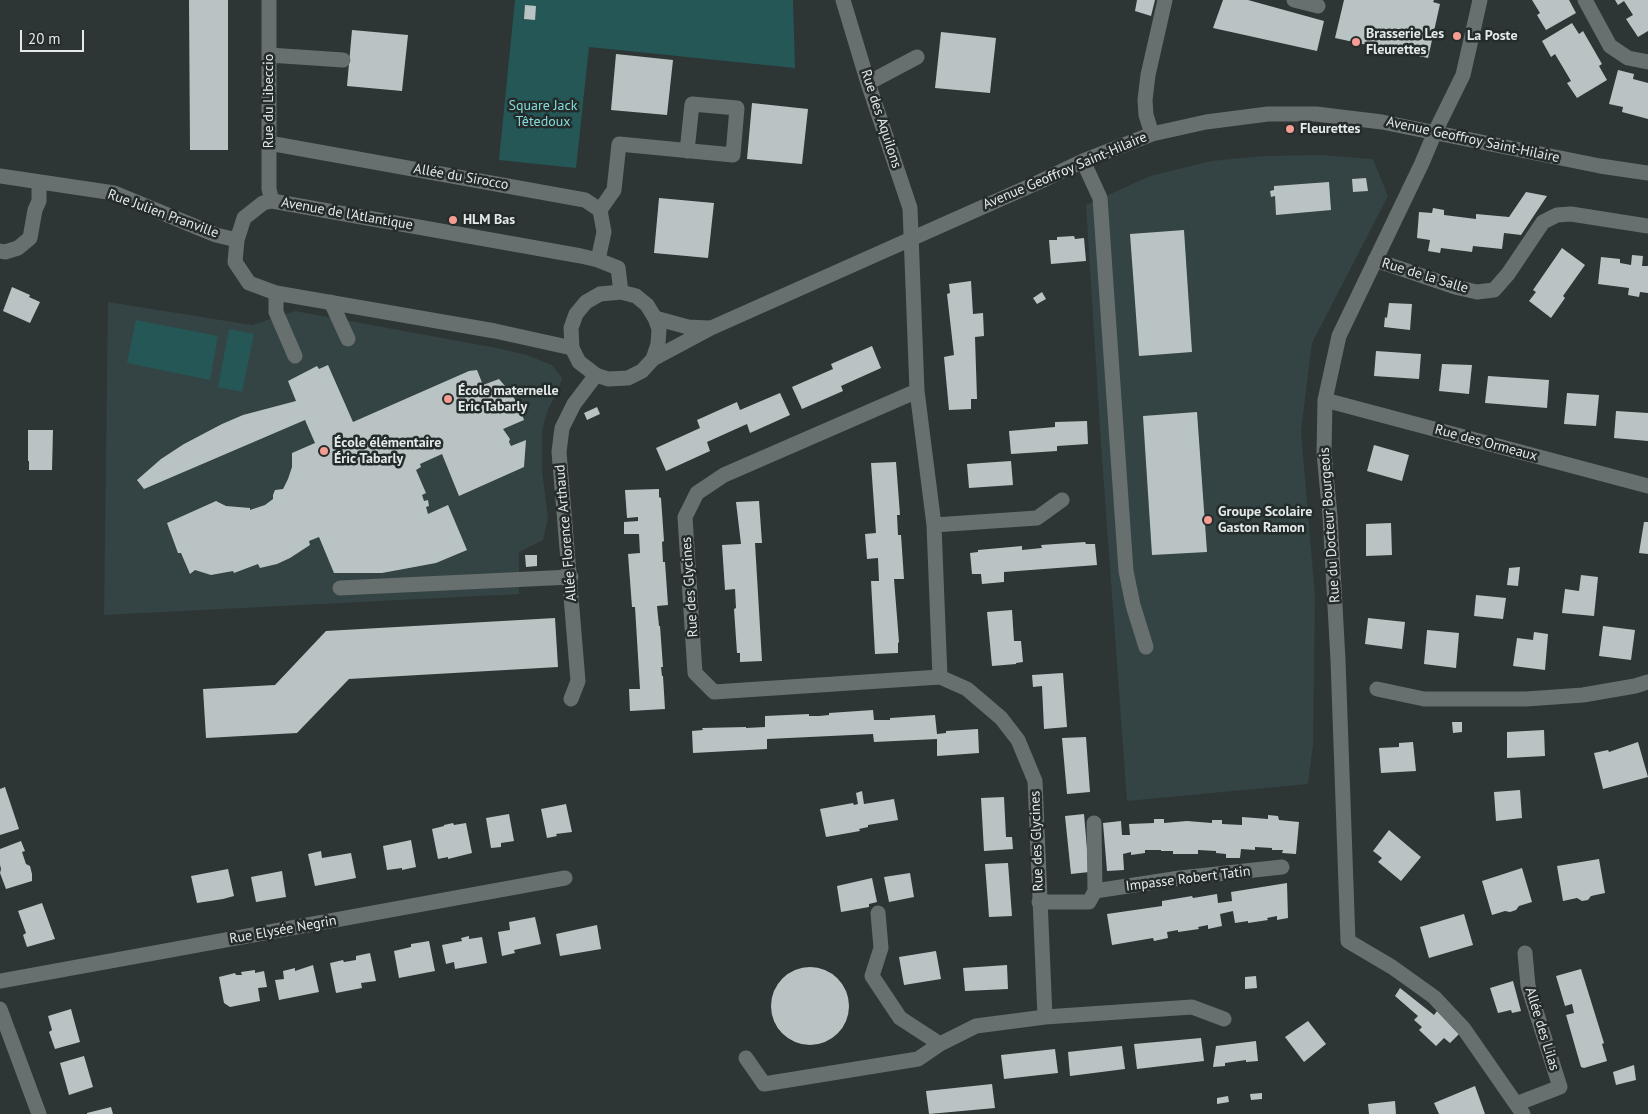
<!DOCTYPE html>
<html>
<head>
<meta charset="utf-8">
<style>
  body { margin:0 }
  #map { position:relative; width:1648px; height:1114px; overflow:hidden; background:#2e3535; font-family:"PT Sans",sans-serif }
  canvas { display:block }
  .scale { position:absolute; left:20px; top:30px; width:64px; height:22px; box-sizing:border-box; border:2px solid #e4e9e9; border-top:0; padding-left:6px; font-size:15px; line-height:18px; white-space:nowrap; color:#e4e9e9; -webkit-text-stroke:4px #242b2b; paint-order:stroke }
</style>
</head>
<body>
<div id="map">
<canvas width="1648" height="1114"></canvas>
<div class="scale">20 m</div>
</div>
<script>
const context = document.querySelector('canvas').getContext('2d');
context.lineJoin = 'round';
function fillPath(path, color) {
  context.fillStyle = color;
  context.fill(path, 'evenodd');
}
function toPath(rows) {
  const path = new Path2D();
  for (const r of rows) {
    if (r.length === 3) {
      path.moveTo(r[0] + r[2], r[1]);
      path.arc(r[0], r[1], r[2], 0, 2 * Math.PI);
      continue;
    }
    path.moveTo(r[0], r[1]);
    for (let i = 2; i < r.length; i += 2) path.lineTo(r[i], r[i + 1]);
  }
  return path;
}
function trace(path, color, width, dash) {
  context.strokeStyle = color;
  context.lineWidth = width;
  context.lineCap = dash ? 'butt' : 'round';
  context.setLineDash(dash || []);
  context.stroke(path);
}
function drawText(font, color, halo, rows, align = 'center') {
  context.font = font + ' "PT Sans",sans-serif';
  context.lineWidth = 5;
  context.setLineDash([]);
  context.textBaseline = 'middle';
  context.strokeStyle = halo;
  context.fillStyle = color;
  for (const [text, x, y, turn = 0] of rows) {
    context.save();
    context.translate(x, y);
    context.rotate((+turn || 0) * Math.PI / 180);
    context.textAlign = isNaN(turn) ? turn : align;
    if (halo) context.strokeText(text, 0, 0);
    context.fillText(text, 0, 0);
    context.restore();
  }
}
const built = toPath([
  [1321,155,1373,159,1388,196,1312,343,1301,431,1315,596,1313,745,1308,784,1127,801,1101,444,1086,205,1150,176,1211,161,1263,156],
  [108,302,252,325,295,311,497,348,527,355,552,365,562,378,558,391,548,409,542,431,542,471,548,518,543,540,519,552,519,594,104,615]
]);
const green = toPath([
  [515,0,793,0,795,68,589,47,576,168,499,160],
  [136,320,218,336,210,380,127,363],
  [229,329,254,334,242,392,218,387]
]);
const building = toPath([
  [189,0,228,0,228,150,190,150],
  [1137,0,1155,0,1151,16,1135,11],
  [1223,0,1248,0,1324,21,1317,51,1213,28],
  [1344,0,1434,0,1433,2,1440,4,1428,58,1335,38],
  [1532,0,1569,0,1576,13,1546,30,1537,15,1540,13],
  [1615,0,1648,0,1648,31,1638,37,1626,19,1633,15,1624,1,1618,5],
  [525,5,536,6,535,20,524,19],
  [1572,23,1579,34,1583,31,1602,64,1599,66,1607,80,1577,98,1567,83,1571,81,1555,54,1551,57,1542,41],
  [352,30,408,35,402,91,347,86],
  [941,32,996,38,990,93,935,88],
  [616,54,673,60,667,115,611,110],
  [1618,70,1634,74,1633,79,1648,83,1648,119,1622,112,1623,107,1609,104],
  [752,103,808,109,802,164,747,159],
  [1366,178,1368,191,1353,192,1352,179],
  [1329,182,1331,210,1276,215,1275,196,1271,197,1270,191,1274,190,1274,186],
  [1526,192,1547,196,1521,235,1504,233,1502,249,1473,246,1472,252,1441,248,1440,253,1428,251,1430,240,1417,238,1419,212,1432,213,1433,208,1444,210,1444,215,1476,219,1476,214,1509,217],
  [659,198,714,203,708,258,654,253],
  [1184,230,1192,352,1139,356,1130,234],
  [1074,236,1075,239,1084,238,1086,261,1051,264,1049,240,1057,240,1057,237],
  [1562,248,1585,265,1563,296,1565,298,1551,318,1529,301,1536,292,1533,290],
  [1632,255,1643,256,1642,266,1648,266,1648,293,1640,292,1639,297,1628,295,1629,288,1598,284,1601,257,1620,259,1620,263,1631,265],
  [971,281,973,314,983,313,984,336,975,337,977,399,971,399,971,409,949,410,944,357,954,355,947,294,950,293,949,284],
  [12,287,30,295,29,297,40,302,30,323,3,311],
  [1042,292,1046,299,1037,304,1033,298],
  [1389,303,1412,304,1410,330,1384,327,1385,317,1387,318],
  [872,346,881,368,841,386,843,391,802,409,792,387,833,369,831,364],
  [1376,351,1421,354,1419,379,1374,376],
  [1442,364,1472,365,1469,394,1439,391],
  [328,365,353,422,469,371,477,370,483,385,499,379,510,392,519,406,524,420,503,429,510,439,509,442,511,446,526,440,524,467,459,496,442,454,420,464,421,467,416,470,426,493,422,495,424,501,428,500,429,506,426,507,428,514,448,505,467,550,436,563,382,573,334,573,319,537,309,541,310,545,290,558,277,564,260,568,258,564,234,573,233,571,211,575,195,570,190,574,181,553,178,553,167,523,216,501,226,506,250,508,250,510,265,505,273,499,273,495,275,490,283,489,288,479,292,467,292,453,315,443,305,420,144,489,137,480,161,459,184,444,222,424,243,415,296,401,288,381,317,366,319,369],
  [1488,376,1549,380,1547,408,1485,403],
  [780,393,790,415,750,433,747,424,707,442,710,451,666,471,656,448,700,428,697,420,737,402,740,410],
  [1567,393,1599,395,1596,426,1564,424],
  [597,407,600,414,587,420,584,413],
  [1616,411,1648,413,1648,441,1614,438],
  [1197,412,1207,552,1152,555,1143,416],
  [1087,421,1088,444,1057,446,1057,451,1011,454,1009,431,1055,427,1055,422],
  [28,430,53,430,52,470,29,470,29,461,28,461],
  [1374,445,1409,455,1402,481,1367,471],
  [1011,461,1013,485,969,488,967,464],
  [896,462,900,515,897,515,898,535,901,535,904,579,894,579,899,642,898,643,898,653,875,654,871,581,879,581,878,558,867,559,865,534,876,533,871,463],
  [659,489,659,497,661,498,664,541,662,542,663,562,665,562,668,605,657,606,659,626,660,626,663,667,661,667,662,676,663,676,665,709,630,711,629,689,640,689,635,607,632,607,628,554,640,553,639,534,624,534,624,522,638,521,638,517,627,518,625,490],
  [759,501,762,543,755,543,762,661,740,662,740,653,737,653,734,609,736,608,735,589,725,590,722,545,741,544,736,502],
  [1644,522,1648,522,1648,554,1639,553],
  [1391,523,1392,555,1366,556,1366,524],
  [1085,542,1086,544,1095,544,1097,565,1004,572,1004,582,982,584,981,574,972,574,970,553,978,552,978,550,1022,546,1022,550,1042,548,1041,545],
  [525,555,537,555,537,566,526,567],
  [1520,567,1518,586,1507,585,1509,568],
  [1581,575,1598,577,1594,616,1562,613,1565,589,1579,591],
  [1476,595,1506,598,1503,619,1474,616],
  [1012,610,1014,641,1021,641,1023,662,1016,663,1016,664,992,666,987,612],
  [555,618,558,667,349,679,297,733,206,738,203,689,275,685,326,631],
  [1368,618,1405,622,1402,649,1365,644],
  [1603,626,1635,630,1631,660,1599,656],
  [1427,630,1459,633,1456,668,1424,664],
  [1534,632,1548,634,1545,670,1513,666,1517,638,1533,640],
  [1063,673,1067,727,1044,729,1042,686,1033,687,1032,675],
  [873,710,874,720,890,720,890,718,935,715,937,734,946,733,946,731,978,729,979,753,937,756,937,739,874,742,873,734,767,739,767,749,693,753,692,731,703,730,702,728,746,727,746,728,765,727,765,716,809,714,809,716,819,716,829,715,829,713],
  [1452,722,1462,722,1462,732,1453,733],
  [1544,730,1545,756,1507,758,1507,732],
  [1086,737,1090,792,1067,794,1062,738],
  [1413,742,1416,771,1381,773,1379,748,1399,747,1399,743],
  [1638,742,1648,777,1603,789,1594,753,1608,750,1609,752],
  [5,787,19,829,0,835,0,789],
  [1520,790,1522,818,1496,821,1494,792],
  [862,791,864,804,894,799,898,820,868,825,868,827,859,829,860,831,826,837,820,809,853,803,854,805,858,804,856,793],
  [1004,797,1006,837,1012,837,1013,849,984,851,981,798],
  [566,804,572,832,556,834,557,836,547,838,541,809],
  [509,814,514,841,501,843,501,847,491,848,486,818],
  [1084,814,1089,872,1071,874,1065,816],
  [1268,815,1278,816,1279,820,1299,822,1296,854,1282,853,1283,850,1272,850,1272,848,1255,847,1255,850,1241,849,1240,858,1226,858,1226,854,1216,853,1216,851,1198,850,1198,854,1173,854,1173,851,1161,851,1161,850,1145,850,1145,853,1131,855,1131,852,1123,854,1124,870,1107,871,1103,823,1121,821,1122,835,1130,835,1129,824,1154,823,1154,819,1164,819,1164,823,1187,821,1212,823,1212,820,1222,820,1222,824,1242,825,1242,817,1268,819],
  [453,823,454,825,466,823,472,853,448,859,448,857,438,859,432,829,444,826,444,825],
  [1389,830,1421,857,1401,881,1378,862,1382,858,1373,851],
  [411,840,416,867,402,870,402,868,387,870,383,846],
  [21,841,25,851,22,852,26,864,30,866,32,874,32,881,6,889,0,873,1,869,0,865,0,849],
  [321,851,322,858,351,853,356,878,315,886,308,854],
  [1599,859,1605,893,1591,896,1588,900,1582,901,1577,898,1563,901,1557,866],
  [1008,863,1012,916,989,917,985,864],
  [1522,868,1532,902,1519,906,1516,910,1510,912,1505,911,1492,915,1482,881],
  [228,869,234,896,223,899,197,903,191,876],
  [282,871,286,897,256,902,251,877],
  [910,873,914,897,889,902,884,877],
  [872,878,877,902,869,904,869,907,841,912,837,886],
  [1287,883,1288,918,1277,920,1277,916,1267,918,1268,920,1248,923,1248,921,1235,923,1233,911,1220,914,1222,926,1208,929,1208,925,1198,927,1199,929,1178,932,1178,930,1167,932,1168,938,1154,941,1153,938,1112,945,1107,914,1162,906,1162,901,1192,896,1193,898,1217,894,1218,903,1232,901,1231,892],
  [42,903,55,939,27,947,23,935,26,933,18,911],
  [1464,914,1473,945,1429,958,1420,927],
  [535,917,541,944,514,950,515,953,502,956,498,932,510,930,509,922],
  [597,925,601,949,560,956,556,934],
  [469,936,469,939,482,937,487,963,455,969,454,962,446,964,442,945,462,941,461,938],
  [429,941,435,971,399,978,394,951,411,947,411,944],
  [936,951,941,979,904,985,899,957],
  [370,953,376,981,361,983,362,988,336,993,330,963,343,960,344,962,356,960,356,956],
  [313,965,319,992,279,1000,275,980,284,979,283,971,295,968,295,971],
  [1007,965,1008,989,965,991,963,968],
  [810,1006,39],
  [1581,969,1604,1043,1602,1044,1607,1061,1584,1068,1581,1067,1566,1015,1574,1013,1572,1004,1565,1006,1556,976],
  [255,970,255,973,264,971,267,987,258,988,260,1001,230,1007,224,1003,219,977,235,973,236,975,242,975,241,972],
  [1256,976,1257,988,1245,989,1245,977],
  [1513,981,1521,1011,1512,1013,1511,1010,1498,1013,1490,988],
  [1400,988,1434,1015,1437,1011,1459,1034,1450,1043,1444,1038,1436,1046,1419,1030,1422,1027,1414,1020,1418,1016,1395,996],
  [71,1009,80,1042,55,1049,49,1032,52,1030,48,1016],
  [1308,1021,1326,1044,1304,1062,1285,1037],
  [1201,1038,1204,1061,1137,1069,1134,1044],
  [1256,1041,1258,1061,1246,1062,1246,1060,1225,1063,1225,1066,1213,1067,1216,1046],
  [1122,1046,1125,1069,1070,1076,1068,1052],
  [1055,1049,1058,1073,1004,1079,1001,1055],
  [84,1056,93,1087,69,1095,60,1063],
  [1634,1065,1636,1080,1616,1085,1613,1072],
  [992,1084,995,1108,929,1114,926,1091],
  [1475,1086,1485,1114,1439,1114,1434,1103],
  [1262,1093,1262,1099,1251,1100,1250,1094],
  [1228,1096,1229,1102,1217,1104,1217,1098],
  [1395,1101,1396,1114,1369,1114,1368,1104],
  [111,1107,113,1114,87,1114,87,1113]
]);
const minor = toPath([
  [269,0,269,189,272,201],
  [843,0,868,83,910,208,917,391,934,525,940,677],
  [1294,0,1318,6],
  [1480,0,1463,75,1435,132,1422,163,1339,336,1325,400,1324,453,1330,516,1338,660,1348,941,1392,967,1434,997,1464,1029,1523,1114],
  [1585,0,1610,46,1628,58,1648,62],
  [269,55,343,60],
  [868,83,917,57],
  [1152,134,1146,115,1145,100,1148,75,1165,0],
  [269,143,585,200,600,210,604,232,598,260],
  [1083,161,1100,198,1126,571,1133,605,1146,647],
  [0,176,114,193,216,235,237,240],
  [600,210,614,190,619,144,733,155,737,108,692,104,687,151],
  [0,251,5,252,18,248,30,238,35,210,39,201,39,182],
  [1375,260,1455,287,1477,292,1494,290,1508,274,1543,222,1557,215,1571,214,1648,226],
  [276,293,276,312,295,356],
  [331,302,348,339],
  [655,318,688,327,709,328],
  [572,348,495,331,276,293,249,283,235,262,237,240,244,218,263,203,272,201,581,256,598,260,618,268,621,292],
  [653,359,658,344,659,329,655,318,647,305,636,296,621,292,600,294,586,302,576,314,571,328,572,348,579,362,596,375,608,379,628,378,642,371,653,359,711,328,1039,182,1083,161,1152,134,1206,122,1268,114,1316,114,1382,122,1600,166,1648,173],
  [917,391,724,475,697,493,685,517,695,673,714,692,940,677,967,689,1001,718,1018,740,1035,781,1045,1017],
  [1325,400,1648,486],
  [934,525,1037,518,1062,500],
  [340,588,571,577],
  [1377,689,1424,699,1526,699,1583,695,1635,686,1648,682],
  [571,699,578,681,559,452,562,428,574,404,596,375],
  [1095,891,1180,878,1282,867],
  [1039,902,1089,902,1095,891,1094,823],
  [878,913,881,948,872,976,900,1018,940,1044],
  [0,981,565,878],
  [0,1009,39,1114],
  [746,1058,764,1084,918,1059,940,1044,976,1026,1045,1017,1192,1007,1224,1019],
  [1516,1104,1560,1087,1528,986,1525,953]
]);
const markers = [
  [1457,36,5,"#f59c93"],
  [1356,42,5,"#f59c93"],
  [1290,129,5,"#f59c93"],
  [453,220,5,"#f59c93"],
  [448,399,5,"#f59c93"],
  [324,451,5,"#f59c93"],
  [1208,520,5,"#f59c93"]
];
const poiNames = [
  ["Brasserie Les",1366,34],
  ["Fleurettes",1366,50],
  ["La Poste",1467,36],
  ["Fleurettes",1300,129],
  ["HLM Bas",463,220],
  ["École maternelle",458,391],
  ["Eric Tabarly",458,407],
  ["École élémentaire",334,443],
  ["Éric Tabarly",334,459],
  ["Groupe Scolaire",1218,512],
  ["Gaston Ramon",1218,528]
];
const streetNames = [
  ["Rue du Libeccio",269,101,-90],
  ["Rue des Aquilons",881,119,72],
  ["Avenue Geoffroy Saint-Hilaire",1473,140,12],
  ["Avenue Geoffroy Saint-Hilaire",1065,171,-23],
  ["Allée du Sirocco",461,177,10],
  ["Rue Julien Pranville",163,214,20],
  ["Avenue de l'Atlantique",347,214,10],
  ["Rue de la Salle",1425,276,17],
  ["Rue des Ormeaux",1486,443,15],
  ["Rue du Docteur Bourgeois",1330,525,-94],
  ["Allée Florence Arthaud",566,533,-95],
  ["Rue des Glycines",690,587,-94],
  ["Rue des Glycines",1037,841,-92],
  ["Impasse Robert Tatin",1188,879,-7],
  ["Rue Elysée Negrin",283,930,-10],
  ["Allée des Lilas",1542,1029,73]
];
const parkNames = [
  ["Square Jack",543,106],
  ["Têtedoux",543,122]
];
fillPath(built, '#344343');
fillPath(green, '#265757');
fillPath(building, '#bac3c3');
trace(minor, '#676f6f', 15);
for (const [x, y, r, color] of markers) {
  const dot = new Path2D();
  dot.arc(x, y, r, 0, 2 * Math.PI);
  context.fillStyle = color;
  context.fill(dot);
  trace(dot, '#242b2b', 2);
}
drawText('bold 14px', '#e4e9e9', '#242b2b', poiNames, 'left');
drawText('14px', '#e4e9e9', '#242b2b', streetNames);
drawText('14px', '#85dcdb', '#242b2b', parkNames);
</script>
</body>
</html>
